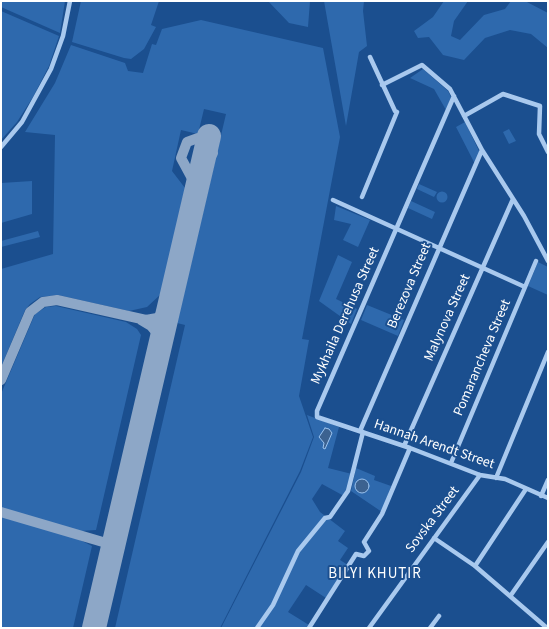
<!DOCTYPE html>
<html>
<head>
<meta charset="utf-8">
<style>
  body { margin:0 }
  #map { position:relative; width:549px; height:629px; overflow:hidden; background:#1b4f8f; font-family:"Source Sans 3",sans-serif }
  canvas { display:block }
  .frame { position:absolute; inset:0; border:2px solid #fff; pointer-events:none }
</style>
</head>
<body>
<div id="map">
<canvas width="549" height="629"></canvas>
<div class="frame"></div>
</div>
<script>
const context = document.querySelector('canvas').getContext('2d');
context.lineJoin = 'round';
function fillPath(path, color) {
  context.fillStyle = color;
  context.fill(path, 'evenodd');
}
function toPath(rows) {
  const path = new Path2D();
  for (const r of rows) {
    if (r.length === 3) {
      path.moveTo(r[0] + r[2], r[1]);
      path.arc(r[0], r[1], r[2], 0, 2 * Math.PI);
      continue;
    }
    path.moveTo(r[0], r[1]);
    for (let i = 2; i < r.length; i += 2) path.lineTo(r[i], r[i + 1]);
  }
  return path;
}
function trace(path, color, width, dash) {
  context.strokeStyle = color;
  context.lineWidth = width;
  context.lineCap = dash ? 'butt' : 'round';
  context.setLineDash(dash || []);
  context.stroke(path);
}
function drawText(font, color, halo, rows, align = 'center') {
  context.font = font + ' "Source Sans 3",sans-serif';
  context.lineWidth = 4;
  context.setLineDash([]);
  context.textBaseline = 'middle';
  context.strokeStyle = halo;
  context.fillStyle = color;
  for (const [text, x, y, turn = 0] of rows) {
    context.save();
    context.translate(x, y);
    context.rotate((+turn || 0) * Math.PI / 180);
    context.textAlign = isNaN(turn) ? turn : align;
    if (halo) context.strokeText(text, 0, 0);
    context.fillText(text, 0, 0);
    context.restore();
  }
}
const green = toPath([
  [1,1,65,1,60,33,1,7],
  [81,1,159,1,151,25,156,27,144,49,131,59,124,58,72,42],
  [268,1,310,1,308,27,289,23],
  [324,1,364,1,363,11,367,46,359,52,346,126],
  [444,1,468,1,454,21,451,36,460,40,484,15,505,9,511,1,525,1,548,13,548,48,531,34,510,30,485,38,464,60,443,55,429,37,418,38,414,31,433,17],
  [1,11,59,36,49,66,33,97,17,122,1,140],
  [201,20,323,48,340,137,302,339,309,340,299,396,313,437,300,471,220,628,115,628,185,325,177,323,226,114,204,109,198,134,181,130,172,171,185,188,161,294,147,307,129,311,58,295,40,297,30,304,25,310,1,367,1,269,53,254,55,135,25,132,55,83,71,45,125,63,128,71,143,73,152,44,156,45,162,29],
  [423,69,448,91,451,97,446,110,434,89,410,78],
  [465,122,480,153,475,164,456,127],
  [509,129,516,141,509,144,503,132],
  [32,181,32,214,1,223,1,183],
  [419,184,437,192,434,197,417,189],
  [442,197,5.5],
  [411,201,435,212,432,219,408,208],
  [336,206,370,220,358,247,343,240,351,224,334,220],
  [38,231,40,237,1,247,1,241],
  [338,255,352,262,336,299,357,309,351,324,319,301],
  [538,262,548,267,548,295,528,286],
  [367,305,404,320,398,336,361,320],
  [56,306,126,322,137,329,141,335,96,530,80,531,1,508,1,394,35,314,46,307],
  [307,415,339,427,328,468,352,474,349,487,344,496,322,484,312,499,320,512,345,531,338,541,348,548,340,560,348,565,326,598,306,585,288,612,309,625,307,628,221,628,301,472,314,437],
  [356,468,375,476,374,480,391,486,382,512,351,491],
  [1,516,78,539,92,546,73,628,1,628]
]);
const water = toPath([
  [325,428,329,429,332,433,325,449,323,448,324,443,319,437,325,428],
  [362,486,7]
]);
const taxiway = toPath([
  [195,197,194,182,181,158,187,142,198,138,209,143,213,153,200,176],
  [141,320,151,326,157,333,159,350],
  [1,380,30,312,43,302,57,300,146,320,157,318,164,312,172,295],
  [1,512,113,545]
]);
const runway = toPath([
  [94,628,209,136]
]);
const minor = toPath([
  [382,85,422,65,450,89,482,150,524,216,548,261],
  [454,96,317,411,317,417,410,448,480,475,505,479,548,498],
  [464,116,503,94,540,106,539,134,548,152],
  [1,147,22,122,51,69,63,36,70,1],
  [362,197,397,112,395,111,370,57],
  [333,200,525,287],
  [360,431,482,150],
  [404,446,513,199],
  [451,463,536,261],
  [496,478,548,352],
  [541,496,548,480],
  [434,538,475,566,547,628],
  [475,566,526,489],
  [511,595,548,542],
  [257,628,273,605,298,551,325,518,330,517,348,491,363,432],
  [309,628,356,554,364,556,369,551,364,542,382,514,410,448],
  [369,628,480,475],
  [430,628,439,616]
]);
const streetNames = [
  ["Berezova Street",410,286,-67],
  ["Mykhaila Derehusa Street",346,316,-66],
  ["Malynova Street",448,318,-66],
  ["Pomarancheva Street",483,358,-67],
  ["Hannah Arendt Street",434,445,19],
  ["Sovska Street",433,520,-53]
];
const neighbourhoodNames = [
  ["BILYI KHUTIR",375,575]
];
fillPath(green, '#2e69ad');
fillPath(water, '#3c6290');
trace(water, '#9cc4f0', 1);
trace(taxiway, '#8da7c7', 10);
trace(runway, '#8da7c7', 24);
trace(minor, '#a9c9ee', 4.5);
drawText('14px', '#fff', '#1b4f8f', streetNames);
context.letterSpacing = '1px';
drawText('15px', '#fff', '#1b4f8f', neighbourhoodNames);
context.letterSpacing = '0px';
</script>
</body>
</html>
